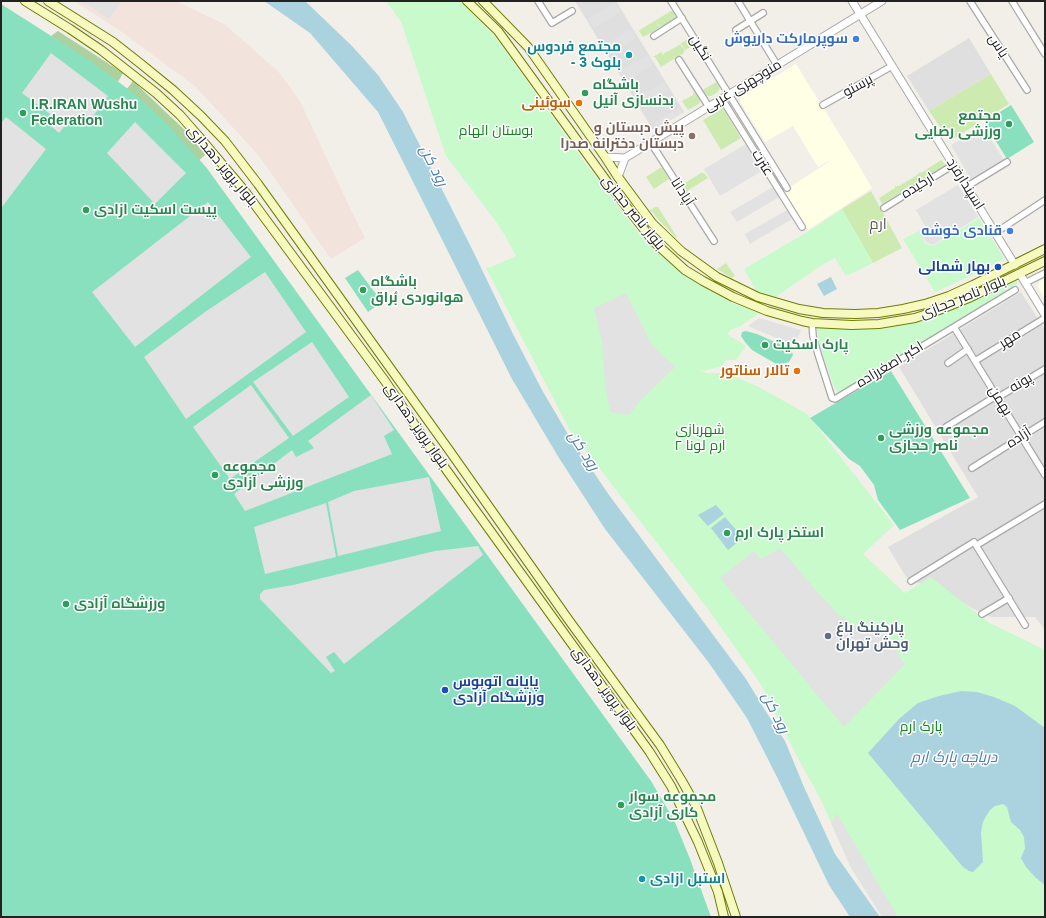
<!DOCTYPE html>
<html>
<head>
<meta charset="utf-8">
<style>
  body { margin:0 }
  #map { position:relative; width:1046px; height:918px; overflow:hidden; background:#f2efe9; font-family:Helvetica,sans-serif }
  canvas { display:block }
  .frame { position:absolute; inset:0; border:2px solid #222; pointer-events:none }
</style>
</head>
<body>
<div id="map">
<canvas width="1046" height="918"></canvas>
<div class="frame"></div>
</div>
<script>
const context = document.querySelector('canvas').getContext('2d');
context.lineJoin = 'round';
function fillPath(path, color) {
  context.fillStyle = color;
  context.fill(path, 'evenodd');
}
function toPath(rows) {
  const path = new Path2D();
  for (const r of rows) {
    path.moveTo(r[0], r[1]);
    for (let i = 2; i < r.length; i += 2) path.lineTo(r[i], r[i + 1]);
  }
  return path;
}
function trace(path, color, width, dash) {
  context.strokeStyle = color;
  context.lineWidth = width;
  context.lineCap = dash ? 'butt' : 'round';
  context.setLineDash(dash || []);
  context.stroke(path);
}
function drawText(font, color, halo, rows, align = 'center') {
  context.font = font + ' Helvetica,Cairo,sans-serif';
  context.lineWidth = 3;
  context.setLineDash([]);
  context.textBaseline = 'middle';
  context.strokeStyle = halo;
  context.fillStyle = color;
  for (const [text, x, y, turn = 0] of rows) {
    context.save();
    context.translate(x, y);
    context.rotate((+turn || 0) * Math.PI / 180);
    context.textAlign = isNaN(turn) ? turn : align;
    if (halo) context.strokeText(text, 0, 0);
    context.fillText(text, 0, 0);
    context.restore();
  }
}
const residential = toPath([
  [575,1,616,1,684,112,653,130],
  [969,38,991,74,929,111,907,76],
  [1021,292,1045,330,1045,630,1035,617,991,617,906,577,888,547,978,497,899,367]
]);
const education = toPath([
  [796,64,855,159,872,188,808,230,784,191,836,157,818,167,793,126,765,142,740,102,741,97],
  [1045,278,1045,299,1038,287,1040,281]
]);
const military = toPath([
  [74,1,176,1,224,24,278,71,300,101,348,204,365,238,331,259,259,156,196,87,122,32]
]);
const grass = toPath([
  [671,11,673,11,677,18,676,20,662,29,656,21,660,28,643,37,639,31,638,31],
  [688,39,690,39,693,46,685,50,682,45,680,44],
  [679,45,681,45,685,51,683,52,684,53,669,62,664,54,669,62,661,67,655,57,653,57,661,52,663,55,664,54,663,54],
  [991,74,1009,104,950,141,929,111],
  [716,82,717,82,720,88,718,92,711,96,707,96,703,91,701,91],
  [693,92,695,93,700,100,699,104,688,110,682,101,693,95],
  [723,108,741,138,721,150,703,120],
  [941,160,945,164,944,166,901,192,897,186,899,186,917,175,920,172,921,173],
  [660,168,662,168,669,179,654,189,646,177],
  [701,173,704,173,708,178,687,191,684,186,680,186],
  [895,186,897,186,901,192,882,204,879,198,895,188],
  [871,191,902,248,873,263,842,209],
  [655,207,658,207,677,237,676,238,656,217,652,211,648,212],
  [726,263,735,276,732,278,717,269]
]);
const forest = toPath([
  [58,31,123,73,118,82,51,36],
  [133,81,208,152,186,173,91,135]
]);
const park = toPath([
  [386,1,461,1,496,38,586,164,647,244,680,271,714,293,733,303,759,313,739,327,732,329,727,334,746,346,736,360,726,360,722,366,704,371,697,368,706,373,726,373,759,387,807,414,894,525,863,554,905,593,931,577,988,622,1045,650,1045,917,885,917,850,865,821,800,800,762,760,683,708,609,569,429,486,268,491,267,516,256,506,237,495,220,446,156,401,22],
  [842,209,873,263,846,276,835,258,822,265,774,298,757,292,744,269,809,231],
  [979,218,1004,258,987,268,935,292,903,239,919,231,925,243,933,246],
  [1016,280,1018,283,926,340,841,393,837,392,833,384,822,352,816,327,848,329,870,329,890,326,937,315,962,305]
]);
const pitch = toPath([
  [1,4,89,60,136,95,165,122,206,167,651,781,674,820,690,859,711,917,1,917],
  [1011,105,1034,142,1007,159,984,122],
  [358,270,382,302,368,312,345,278],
  [746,331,757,334,791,349,793,355,789,362,778,365,752,350,745,342,741,336,742,332],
  [891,371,970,498,900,530,878,500,874,485,860,466,849,459,810,418]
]);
const parking = toPath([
  [81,1,122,1,109,19],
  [615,2,621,12,594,28,588,19],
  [631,29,636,38,610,54,604,45],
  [51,53,108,96,86,126,71,118,59,133,45,121,50,114,22,93],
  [648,55,653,65,625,81,619,71],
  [664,82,669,91,642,107,636,98],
  [679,108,682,113,657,128,654,123],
  [6,117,46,149,2,207,1,206,1,123],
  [135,122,186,173,155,204,107,153],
  [983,127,1004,160,971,180,951,145],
  [746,144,762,171,720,196,704,169],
  [958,185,978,217,933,245,926,242,919,230,925,226,916,210],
  [773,187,779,197,737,222,730,212],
  [208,202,251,257,135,347,92,292],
  [787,210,792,219,750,244,745,234],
  [265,272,306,332,186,419,144,357,205,312],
  [626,293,652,345,675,367,639,402,629,415,610,412,605,383,602,342,594,308],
  [759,318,801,330,795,346,748,326],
  [312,342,349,397,293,436,253,382],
  [251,385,289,438,230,479,193,427],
  [371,395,394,430,384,436,392,454,245,511,234,494,292,450,296,457,314,448,308,441],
  [429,477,441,531,338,556,328,502,354,491],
  [326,503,336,557,265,574,254,527],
  [478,546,483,555,344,664,334,652,326,657,335,671,331,673,260,599,260,594,264,590,293,585,435,551],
  [780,548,817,592,839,615,857,626,882,635,884,634,886,635,888,638,900,657,901,660,905,664,844,727,720,578,754,551,761,559,772,553],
  [837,814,898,917,882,917,851,868,831,823]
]);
const water = toPath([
  [264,1,305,1,352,46,378,75,403,112,472,249,513,334,542,390,569,436,609,495,746,679,763,707,785,741,804,787,835,854,880,917,850,917,829,885,778,779,747,718,709,663,605,529,559,458,512,379,378,112,310,33],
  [831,277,837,289,824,296,817,284],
  [716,505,724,514,708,526,698,515],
  [725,517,743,538,728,550,711,528],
  [961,691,977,692,994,697,1015,706,1045,728,1045,885,1036,878,1026,867,1021,858,1025,848,1024,837,1020,830,1011,822,1007,807,1003,804,995,806,990,810,986,816,983,822,981,832,983,862,973,872,969,871,963,867,868,753,900,718,918,703,939,696]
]);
const minor = toPath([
  [538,1,552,23,572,11],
  [671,1,787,188],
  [738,1,777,65],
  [970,1,1027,90],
  [1012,1,1045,54],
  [736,30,763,13],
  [654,36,682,18],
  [679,60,709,107],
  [722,99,802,227],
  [823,105,892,66],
  [651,143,714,241],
  [966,187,1007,162],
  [884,208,953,165],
  [995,233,1045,200],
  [1025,283,1045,273],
  [812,323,813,336,818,354,832,398,835,399,1015,290],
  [954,327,1045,475],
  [975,361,1045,318],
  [948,363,968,349],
  [997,398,1045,369],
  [946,427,996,396],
  [972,468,1045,422],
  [977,545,1045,504],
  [911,581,974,542,1025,625],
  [982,614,1009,598]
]);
const tertiary = toPath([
  [852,1,1015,265],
  [605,157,625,158],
  [625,158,882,1],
  [618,177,625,158],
  [1020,274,1045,315]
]);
const secondary = toPath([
  [25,1,70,29,101,50,156,93,180,115,201,139,244,190,385,381,427,443,649,751,671,786,698,842,718,892,724,917],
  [48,1,113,42,141,64,173,90,201,116,225,141,258,184,449,450,568,619,660,745,682,781,696,806,718,863,736,917],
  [467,1,498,31,608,183,653,241,685,270,703,281,733,297,767,311,802,321,812,323,852,325,879,324,915,318,939,310,971,297,1045,261],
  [483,1,528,47,605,157,618,177,652,223,681,251,717,277,758,297,799,309,823,313,855,314,878,313,903,309,925,304,949,296,973,285,1045,249]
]);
const markers = [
  [856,39,4,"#3f7fe0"],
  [629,55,4,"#0f9aa8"],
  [585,93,4,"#2e9e5b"],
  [579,103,4,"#e8710a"],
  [23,113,4,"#2e9e5b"],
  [1009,124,4,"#2e9e5b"],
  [692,136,4,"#8d6e63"],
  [86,210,4,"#2e9e5b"],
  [1010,231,4,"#3f7fe0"],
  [998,267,4,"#1a4fb4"],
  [363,290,4,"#2e9e5b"],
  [765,345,4,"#2e9e5b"],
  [797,371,4,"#e8710a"],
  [881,438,4,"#2e9e5b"],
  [215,475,4,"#2e9e5b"],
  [727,533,4,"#2e9e5b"],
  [66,604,4,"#2e9e5b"],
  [828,636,4,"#5c6f8a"],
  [445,690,4,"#1a4fb4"],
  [621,805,4,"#2e9e5b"],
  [642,879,4,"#0f9aa8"]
];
const shopNames = [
  ["سوپرمارکت داریوش",848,39],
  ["قنادی خوشه",1002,231]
];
const streetNames = [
  ["یاس",998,46,57],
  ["نگین",700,48,58],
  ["منوچهری غربی",743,86,-31],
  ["پرستو",858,86,-29],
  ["عترت",762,163,58],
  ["بلوار پرویز دهداری",222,166,50],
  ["اسپندارفرد",965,184,58],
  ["ارکیده",918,186,-32],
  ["آپادانا",682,192,57],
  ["بلوار ناصر حجازی",633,213,51],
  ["بلوار ناصر حجازی",963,298,-22],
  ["مهر",1010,339,-32],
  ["اکبر اصغرزاده",890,365,-31],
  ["پونه",1021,383,-31],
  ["بهمن",1000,401,58],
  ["بلوار پرویز دهداری",416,426,55],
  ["آزاده",1019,438,-32],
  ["بلوار پرویز دهداری",604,689,54]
];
const cultureNames = [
  ["مجتمع فردوس",621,47],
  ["- بلوک 3",621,63],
  ["استبل ازادی",650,879,"left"]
];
const leisureNames = [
  ["باشگاه",593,85],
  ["بدنسازی آنیل",593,101],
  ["I.R.IRAN Wushu",31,105],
  ["Federation",31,121],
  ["مجتمع",1001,116,"right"],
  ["ورزشی رضایی",1001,132,"right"],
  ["پیست اسکیت ازادی",94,210],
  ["باشگاه",371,282],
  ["هوانوردی بُراق",371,298],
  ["پارک اسکیت",773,345],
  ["مجموعه ورزشی",889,430],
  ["ناصر حجازی",889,446],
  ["مجموعه",223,467],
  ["ورزشی آزادی",223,483],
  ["استخر پارک ارم",735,533],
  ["ورزشگاه آزادی",74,604],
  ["مجموعه سوار",629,797],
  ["کاری آزادی",629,813]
];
const foodNames = [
  ["سوئینی",571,103],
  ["تالار سناتور",789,371]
];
const educationNames = [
  ["پیش دبستان و",684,128],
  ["دبستان دخترانه صدرا",684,144]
];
const parkNames = [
  ["بوستان الهام",496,131],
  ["شهربازی",700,430],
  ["ارم لونا ۲",700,446],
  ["پارک ارم",921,727]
];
const transitNames = [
  ["بهار شمالی",990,267],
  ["پایانه اتوبوس",453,682,"left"],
  ["ورزشگاه آزادی",453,698,"left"]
];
const serviceNames = [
  ["پارکینگ باغ",836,628],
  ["وحش تهران",836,644]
];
const waterNames = [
  ["رود کن",433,166,63],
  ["رود کن",583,451,57],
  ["رود کن",775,713,64],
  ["دریاچه پارک ارم",954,758]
];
const neighbourhoodNames = [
  ["ارم",878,225]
];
fillPath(residential, '#e0dfdf');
fillPath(education, '#ffffe5');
fillPath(military, '#f3e3dd');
fillPath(grass, '#cdebb0');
fillPath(forest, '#add19e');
fillPath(park, '#c8facc');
fillPath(pitch, '#88e0be');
fillPath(parking, '#e2e2e2');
fillPath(water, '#aad3df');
trace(minor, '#a9a9a9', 8);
trace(tertiary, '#a9a9a9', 9);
trace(secondary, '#707d05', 10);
trace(minor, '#fff', 5.5);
trace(tertiary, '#fff', 7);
trace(secondary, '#f7fabf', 8);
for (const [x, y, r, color] of markers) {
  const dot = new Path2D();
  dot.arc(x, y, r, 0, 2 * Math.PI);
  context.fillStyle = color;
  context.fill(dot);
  trace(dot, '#fff', 1.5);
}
drawText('bold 14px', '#366cbe', '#fff', shopNames, 'right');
drawText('14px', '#222', '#fff', streetNames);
drawText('bold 14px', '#0d838f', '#fff', cultureNames, 'right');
drawText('bold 14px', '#27864d', '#fff', leisureNames, 'left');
drawText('bold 14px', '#c56008', '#fff', foodNames, 'right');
drawText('bold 14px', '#785e54', '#fff', educationNames, 'right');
drawText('14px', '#0c8416', '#fff', parkNames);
drawText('bold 14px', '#164399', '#fff', transitNames, 'right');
drawText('bold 14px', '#4e5e75', '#fff', serviceNames, 'left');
drawText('italic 15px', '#4a7aab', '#fff', waterNames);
drawText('15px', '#555', '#fff', neighbourhoodNames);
</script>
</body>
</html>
